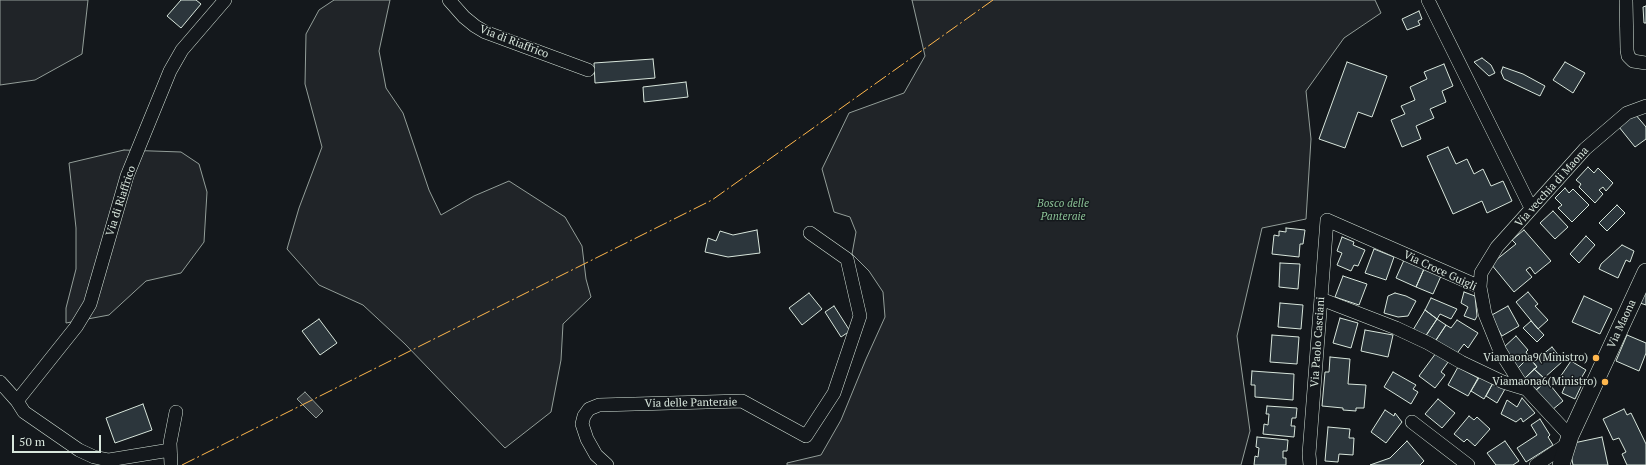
<!DOCTYPE html>
<html>
<head>
<meta charset="utf-8">
<style>
  body { margin:0 }
  #map { position:relative; width:1646px; height:465px; overflow:hidden; background:#14181c; font-family:"PT Serif",serif }
  canvas { display:block }
  .scale { position:absolute; left:12px; top:435px; width:89px; height:18px; box-sizing:border-box; border:2px solid #d8e6dc; border-top:0; padding-left:5px; font-size:12px; line-height:14px; white-space:nowrap; color:#d8e6dc; -webkit-text-stroke:3px #14181c; paint-order:stroke }
</style>
</head>
<body>
<div id="map">
<canvas width="1646" height="465"></canvas>
<div class="scale">50 m</div>
</div>
<script>
const context = document.querySelector('canvas').getContext('2d');
context.lineJoin = 'round';
function fillPath(path, color) {
  context.fillStyle = color;
  context.fill(path, 'evenodd');
}
function toPath(rows) {
  const path = new Path2D();
  for (const r of rows) {
    path.moveTo(r[0], r[1]);
    for (let i = 2; i < r.length; i += 2) path.lineTo(r[i], r[i + 1]);
  }
  return path;
}
function trace(path, color, width, dash) {
  context.strokeStyle = color;
  context.lineWidth = width;
  context.lineCap = dash ? 'butt' : 'round';
  context.setLineDash(dash || []);
  context.stroke(path);
}
function drawText(font, color, halo, rows, align = 'center') {
  context.font = font + ' "PT Serif",serif';
  context.lineWidth = 3;
  context.setLineDash([]);
  context.textBaseline = 'middle';
  context.strokeStyle = halo;
  context.fillStyle = color;
  for (const [text, x, y, turn = 0] of rows) {
    context.save();
    context.translate(x, y);
    context.rotate((+turn || 0) * Math.PI / 180);
    context.textAlign = isNaN(turn) ? turn : align;
    if (halo) context.strokeText(text, 0, 0);
    context.fillText(text, 0, 0);
    context.restore();
  }
}
const green = toPath([
  [0,0,88,0,82,54,35,80,0,85,0,0],
  [334,0,390,0,379,51,386,88,403,113,429,190,441,215,474,196,509,181,565,217,582,246,586,279,591,297,563,324,561,360,551,412,505,448,405,344,363,305,319,285,287,249,299,208,322,147,305,84,306,34,319,10,334,0],
  [912,0,1375,0,1381,13,1344,38,1306,91,1311,139,1306,219,1262,228,1237,336,1250,431,1241,465,787,465,787,463,821,455,841,420,866,359,885,317,883,292,869,271,852,254,856,232,850,217,834,212,822,169,849,113,904,93,925,56,912,0],
  [124,150,181,152,199,164,207,192,204,242,181,273,146,281,109,315,66,323,66,308,76,269,76,228,69,163,124,150]
]);
const water = toPath([
  [305,392,323,411,316,418,297,399,305,392]
]);
const building = toPath([
  [181,0,196,0,201,4,181,28,167,16,181,0],
  [1646,6,1646,23,1644,23,1643,7,1646,6],
  [1419,11,1422,19,1418,21,1420,25,1407,30,1402,19,1419,11],
  [1482,58,1491,65,1495,73,1489,76,1474,62,1482,58],
  [653,59,655,78,595,83,594,63,653,59],
  [1347,62,1387,76,1372,117,1358,112,1345,148,1319,139,1347,62],
  [1565,62,1585,73,1573,93,1553,80,1565,62],
  [1444,64,1453,86,1442,91,1446,102,1430,109,1434,118,1416,126,1421,139,1402,147,1391,120,1405,114,1401,106,1415,100,1410,87,1427,79,1424,72,1444,64],
  [1503,67,1523,74,1545,86,1540,96,1504,79,1501,72,1503,67],
  [686,82,688,97,644,102,643,87,686,82],
  [1635,114,1646,127,1646,139,1635,147,1619,127,1635,114],
  [1448,147,1456,164,1467,159,1474,174,1483,169,1491,186,1503,181,1512,201,1487,213,1482,201,1453,214,1427,156,1448,147],
  [1588,167,1594,173,1598,168,1613,183,1606,191,1603,187,1599,190,1603,194,1595,203,1579,187,1581,184,1576,180,1588,167],
  [1565,188,1569,193,1573,189,1589,205,1572,222,1558,208,1562,205,1555,198,1565,188],
  [1617,205,1625,213,1607,231,1599,223,1617,205],
  [1553,211,1568,227,1555,239,1540,223,1553,211],
  [1286,228,1305,230,1303,244,1300,244,1299,257,1272,254,1274,235,1279,236,1279,231,1286,232,1286,228],
  [757,230,760,253,728,257,705,252,708,238,716,241,720,231,733,235,757,230],
  [1524,230,1551,261,1535,274,1530,267,1526,270,1532,277,1514,292,1491,264,1516,244,1512,240,1524,230],
  [1586,236,1595,245,1579,263,1570,254,1586,236],
  [1342,237,1354,242,1353,245,1365,250,1358,266,1354,265,1351,271,1337,265,1342,253,1337,251,1342,237],
  [1622,245,1634,251,1630,262,1626,260,1618,278,1599,269,1601,264,1622,245],
  [1374,249,1394,257,1386,280,1365,273,1374,249],
  [1404,260,1424,269,1416,287,1396,278,1404,260],
  [1280,263,1300,264,1298,289,1279,287,1280,263],
  [1424,269,1441,276,1433,294,1416,287,1424,269],
  [1343,276,1367,284,1359,305,1335,297,1343,276],
  [1646,291,1646,305,1640,303,1646,291],
  [1464,292,1475,296,1477,316,1475,320,1464,316,1468,307,1461,303,1464,292],
  [1528,292,1538,304,1535,306,1548,320,1538,329,1516,302,1528,292],
  [809,293,822,309,802,325,789,308,809,293],
  [1395,293,1406,296,1416,301,1408,316,1398,317,1384,313,1388,296,1395,293],
  [1584,296,1612,309,1600,334,1572,322,1584,296],
  [1431,298,1457,309,1451,319,1440,314,1437,319,1425,310,1431,298],
  [1280,303,1303,305,1301,329,1278,327,1280,303],
  [834,306,850,331,841,337,825,312,834,306],
  [1508,306,1519,326,1502,336,1490,316,1508,306],
  [1425,310,1437,319,1425,337,1413,330,1425,310],
  [1340,318,1358,323,1351,348,1333,343,1340,318],
  [319,319,337,343,320,355,302,331,319,319],
  [1437,319,1446,325,1434,343,1425,337,1437,319],
  [1457,320,1478,333,1468,348,1464,344,1455,356,1434,343,1446,325,1451,328,1457,320],
  [1531,321,1544,335,1537,342,1523,328,1531,321],
  [1365,330,1393,335,1388,357,1361,351,1365,330],
  [1272,335,1299,337,1297,364,1270,362,1272,335],
  [1627,335,1646,343,1646,353,1639,371,1616,361,1627,335],
  [1516,336,1528,350,1526,352,1529,357,1517,369,1503,348,1516,336],
  [1552,347,1563,361,1544,378,1534,369,1537,367,1533,362,1552,347],
  [1439,349,1451,358,1441,372,1445,375,1435,388,1419,376,1439,349],
  [1330,357,1350,359,1348,384,1366,385,1364,408,1356,408,1356,411,1343,410,1343,408,1322,406,1325,372,1329,372,1330,357],
  [1529,357,1537,367,1524,379,1517,369,1529,357],
  [1571,361,1586,370,1580,380,1583,382,1575,399,1562,393,1565,386,1558,380,1571,361],
  [1458,367,1478,378,1468,396,1448,385,1458,367],
  [1534,369,1547,381,1536,390,1531,384,1524,379,1534,369],
  [1252,371,1294,374,1293,400,1255,397,1255,385,1251,385,1252,371],
  [1393,372,1416,385,1413,389,1418,392,1411,404,1384,387,1393,372],
  [1480,376,1493,383,1484,399,1471,391,1480,376],
  [1547,381,1563,401,1552,410,1536,390,1547,381],
  [1493,383,1505,389,1497,403,1486,396,1493,383],
  [1522,398,1535,413,1523,422,1521,418,1516,422,1501,414,1507,400,1517,407,1522,398],
  [1438,399,1455,413,1442,428,1425,414,1438,399],
  [143,404,152,430,115,443,106,418,143,404],
  [1267,406,1297,408,1296,418,1292,418,1291,426,1295,426,1294,437,1263,434,1264,424,1268,425,1269,414,1266,414,1267,406],
  [1624,409,1627,415,1631,413,1646,444,1646,465,1627,465,1622,454,1626,452,1619,438,1613,440,1603,419,1624,409],
  [1385,410,1394,416,1395,413,1402,422,1386,443,1371,432,1385,410],
  [1469,416,1474,420,1477,417,1490,429,1475,446,1467,439,1464,442,1454,434,1469,416],
  [1540,419,1550,435,1548,437,1553,445,1526,462,1517,448,1537,435,1531,425,1540,419],
  [1328,427,1350,429,1349,438,1354,438,1353,455,1339,454,1338,462,1325,461,1328,427],
  [1257,437,1288,440,1287,451,1283,451,1283,458,1286,458,1286,465,1254,465,1255,456,1258,457,1259,448,1256,447,1257,437],
  [1602,437,1608,465,1573,465,1569,444,1602,437],
  [1407,441,1424,461,1420,465,1370,465,1390,458,1407,441],
  [1505,441,1519,461,1513,465,1496,465,1487,453,1505,441]
]);
const minor = toPath([
  [449,0,464,17,475,26,485,32,588,70],
  [1428,0,1529,204,1532,208],
  [1626,0,1627,50,1628,56,1633,61,1646,63],
  [1480,287,1481,273,1497,247,1585,149,1627,113,1646,106],
  [1321,299,1396,328,1428,343,1461,362,1503,382,1526,389],
  [0,382,17,401,24,412,79,450,94,457,109,460,170,450],
  [17,401,76,327,90,304,127,176,170,71,182,50,225,0],
  [1412,422,1468,465],
  [171,465,170,443,176,412],
  [607,465,596,455,587,439,582,424,584,416,589,409,599,405,742,401,806,436,834,393,860,316,847,259,810,233],
  [1310,465,1309,454,1327,220,1480,287,1485,314,1500,351,1519,381,1570,436],
  [1536,465,1566,445]
]);
const major = toPath([
  [1561,465,1570,436,1646,272]
]);
const power = toPath([
  [182,465,712,200,993,0]
]);
const markers = [
  [1596,358,4,"#ffb74d"],
  [1605,382,4,"#ffb74d"]
];
const streetNames = [
  ["Via di Riaffrico",514,42,21],
  ["Via vecchia di Maona",1552,187,-48],
  ["Via di Riaffrico",121,201,-72],
  ["Via Croce Guigli",1440,271,25],
  ["Via Maona",1622,324,-65],
  ["Via Paolo Casciani",1318,342,-86],
  ["Via delle Panteraie",691,403,-1]
];
const parkNames = [
  ["Bosco delle",1063,204],
  ["Panteraie",1063,217]
];
const poiNames = [
  ["Viamaona9(Ministro)",1588,358],
  ["Viamaona6(Ministro)",1597,382]
];
fillPath(green, '#202428');
trace(green, '#939e99', 1);
fillPath(water, '#363b3e');
trace(water, '#939e99', 1);
fillPath(building, '#2c363c');
trace(building, '#d8e6dc', 1);
trace(minor, '#d8e6dc', 14);
trace(major, '#d8e6dc', 18);
trace(minor, '#14181c', 13);
trace(major, '#14181c', 17);
trace(power, '#ffb74d', 1, [14, 3, 2, 3]);
for (const [x, y, r, color] of markers) {
  const dot = new Path2D();
  dot.arc(x, y, r, 0, 2 * Math.PI);
  context.fillStyle = color;
  context.fill(dot);
  trace(dot, '#14181c', 1.5);
}
drawText('11px', '#d8e6dc', '#14181c', streetNames);
drawText('italic 11px', '#8ac095', '#14181c', parkNames);
drawText('11px', '#d8e6dc', '#14181c', poiNames, 'right');
</script>
</body>
</html>
